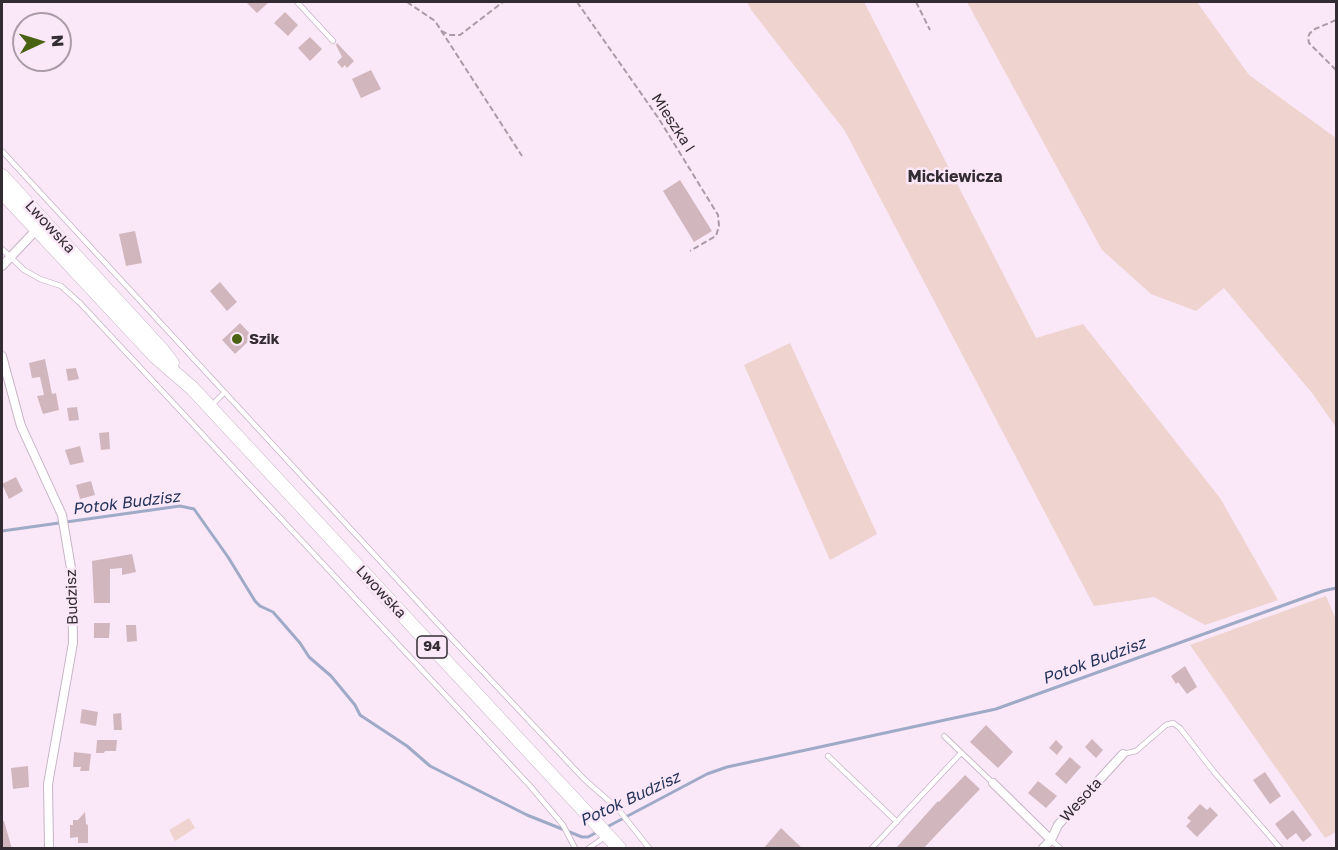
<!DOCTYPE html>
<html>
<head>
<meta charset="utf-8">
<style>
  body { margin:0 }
  #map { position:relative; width:1338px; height:850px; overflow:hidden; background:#fae7f8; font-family:"Golos Text",sans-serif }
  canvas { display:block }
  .frame { position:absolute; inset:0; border:3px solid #332c32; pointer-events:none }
  .north { position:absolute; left:12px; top:12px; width:60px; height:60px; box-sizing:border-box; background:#fae7f8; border:2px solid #aa9ca9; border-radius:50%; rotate:86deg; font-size:16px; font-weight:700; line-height:24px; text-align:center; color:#332c32 }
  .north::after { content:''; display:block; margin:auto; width:21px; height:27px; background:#4a6313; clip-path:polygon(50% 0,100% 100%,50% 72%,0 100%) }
</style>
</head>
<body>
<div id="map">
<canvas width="1338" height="850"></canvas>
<div class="frame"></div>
<div class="north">N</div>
</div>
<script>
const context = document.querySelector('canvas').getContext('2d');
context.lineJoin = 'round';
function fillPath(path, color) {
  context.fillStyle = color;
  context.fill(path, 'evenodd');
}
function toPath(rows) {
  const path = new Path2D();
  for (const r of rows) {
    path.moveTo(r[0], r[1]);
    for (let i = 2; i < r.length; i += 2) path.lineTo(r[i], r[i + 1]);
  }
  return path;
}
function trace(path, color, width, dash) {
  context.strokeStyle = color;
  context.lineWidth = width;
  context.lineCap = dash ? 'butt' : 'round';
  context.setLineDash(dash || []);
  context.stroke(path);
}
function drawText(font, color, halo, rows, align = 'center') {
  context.font = font + ' "Golos Text",sans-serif';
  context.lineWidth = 5;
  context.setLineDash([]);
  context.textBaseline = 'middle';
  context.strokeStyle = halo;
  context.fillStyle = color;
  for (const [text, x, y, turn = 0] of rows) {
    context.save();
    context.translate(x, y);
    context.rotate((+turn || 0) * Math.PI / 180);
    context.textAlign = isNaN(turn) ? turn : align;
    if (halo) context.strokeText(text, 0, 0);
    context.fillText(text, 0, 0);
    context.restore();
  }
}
const green = toPath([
  [747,2,864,2,1036,338,1083,324,1220,498,1278,600,1205,625,1154,597,1094,606,845,131,752,11],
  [967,2,1197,2,1249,75,1336,138,1336,427,1312,393,1224,288,1196,311,1151,294,1102,250],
  [790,343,877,534,830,560,744,365],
  [1326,596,1336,620,1336,832,1325,838,1190,645],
  [189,818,195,828,175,841,169,830]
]);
const stream = toPath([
  [2,531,180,506,194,509,228,557,255,601,260,606,273,612,300,643,309,657,331,676,355,705,360,715,407,746,430,766,527,815,582,837,588,837,599,831],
  [605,828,707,774,727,767,996,709,1323,591,1336,588]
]);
const building = toPath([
  [246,2,269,2,257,13],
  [285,12,298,25,288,36,274,23],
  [310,37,322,49,310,61,298,48],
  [337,43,354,61,347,68,345,65,342,68,337,62,342,57,336,45],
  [371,70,381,89,361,98,352,79],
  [680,180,712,231,694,242,663,191],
  [135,231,142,263,126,266,119,234],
  [220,282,237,302,227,311,210,291],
  [240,323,253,337,235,354,222,340],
  [45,359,52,394,56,393,59,410,43,414,37,396,44,395,40,377,32,378,29,363],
  [76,368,79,379,68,381,66,369],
  [77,407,79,420,69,421,67,408],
  [109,432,110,449,101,450,99,433],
  [80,446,84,462,70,465,65,450],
  [16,477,23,491,9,499,2,484],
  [91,481,95,495,80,499,76,485],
  [132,554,136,572,122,575,122,568,110,569,110,603,94,603,92,561],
  [94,623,110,623,109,638,94,638],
  [126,625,136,625,137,641,127,642],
  [1185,666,1197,687,1187,694,1178,682,1176,684,1171,676],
  [82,709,98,712,96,726,80,723],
  [121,713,122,730,114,730,113,714],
  [986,725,1013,752,998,768,970,742],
  [1092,739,1103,750,1096,758,1085,747],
  [97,740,117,740,116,751,105,751,104,753,96,753],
  [1056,740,1063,747,1057,755,1049,748],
  [74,752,91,754,89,771,80,771,81,767,73,767],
  [1070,757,1081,767,1066,784,1055,774],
  [28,766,29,787,13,789,11,768],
  [1265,772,1281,796,1270,804,1253,780],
  [965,775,980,789,936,835,923,849,895,849,938,801,939,802],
  [1038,781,1057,796,1046,808,1028,793],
  [1200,804,1207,810,1210,807,1218,815,1197,837,1186,826,1191,821,1187,818],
  [1293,810,1312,835,1303,842,1296,833,1287,840,1275,824],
  [85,812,86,824,88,825,88,843,78,843,78,837,70,838,70,825,73,825,73,820,78,820],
  [2,821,4,821,12,849,2,849],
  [781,828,803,849,763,849]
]);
const path = toPath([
  [407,2,435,21,522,156],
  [577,2,659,119,718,215,719,226,716,236,690,251],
  [916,2,930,30],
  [1336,20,1315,29,1310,33,1308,37,1309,43,1336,70],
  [441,31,450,35,460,35,503,2]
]);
const service = toPath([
  [297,2,333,41],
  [2,151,454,641,584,779,618,809,649,848],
  [2,249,24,270,40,279,61,286,80,303,531,787,563,825,575,848],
  [211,406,224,393],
  [944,736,993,783],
  [1123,754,1136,751,1166,725,1173,723,1180,728,1214,772,1280,848],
  [828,756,897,822],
  [1051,840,1060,848],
  [589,848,605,837],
  [872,848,961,753]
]);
const minor = toPath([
  [2,266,40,226],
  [2,356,21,426,62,515,72,574,73,643,48,784,49,848],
  [993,783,1051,840],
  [1043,848,1051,840,1058,825,1123,754]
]);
const primary = toPath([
  [2,176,162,350,172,363],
  [2,192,155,356,192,388,619,848]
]);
const markers = [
  [237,339,6,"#4a6313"]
];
const shields = [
  [432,647,30]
];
const shieldNames = [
  ["94",432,647]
];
const streetNames = [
  ["Mieszka I",673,123,57],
  ["Lwowska",50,227,47],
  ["Lwowska",381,592,47],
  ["Budzisz",72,597,-92],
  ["Wesoła",1081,800,-48]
];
const poiNames = [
  ["Szik",249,339]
];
const neighbourhoodNames = [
  ["Mickiewicza",955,177]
];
const waterNames = [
  ["Potok Budzisz",126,503,-7],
  ["Potok Budzisz",1094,661,-20],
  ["Potok Budzisz",630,799,-25]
];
fillPath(green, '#eed3ce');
trace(stream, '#9fabc6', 3);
fillPath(building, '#d1b7bd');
trace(service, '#c6b3c4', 6);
trace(minor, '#c6b3c4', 10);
trace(primary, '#c6b3c4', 15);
trace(path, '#a99ba7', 2, [6, 3]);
trace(service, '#fff', 4.5);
trace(minor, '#fff', 8);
trace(primary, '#fff', 14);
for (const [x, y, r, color] of markers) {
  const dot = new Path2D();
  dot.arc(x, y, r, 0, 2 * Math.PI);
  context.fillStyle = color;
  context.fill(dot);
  trace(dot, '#fae7f8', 2);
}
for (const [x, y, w] of shields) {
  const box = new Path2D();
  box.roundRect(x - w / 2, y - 11, w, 22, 4.5);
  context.fillStyle = '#fae7f8';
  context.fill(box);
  trace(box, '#332c32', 1.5);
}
drawText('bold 14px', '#332c32', null, shieldNames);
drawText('15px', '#332c32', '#fae7f8', streetNames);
drawText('bold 15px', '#332c32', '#fae7f8', poiNames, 'left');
drawText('bold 16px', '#332c32', '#fae7f8', neighbourhoodNames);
drawText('italic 16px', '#25345b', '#fae7f8', waterNames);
</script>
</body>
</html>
